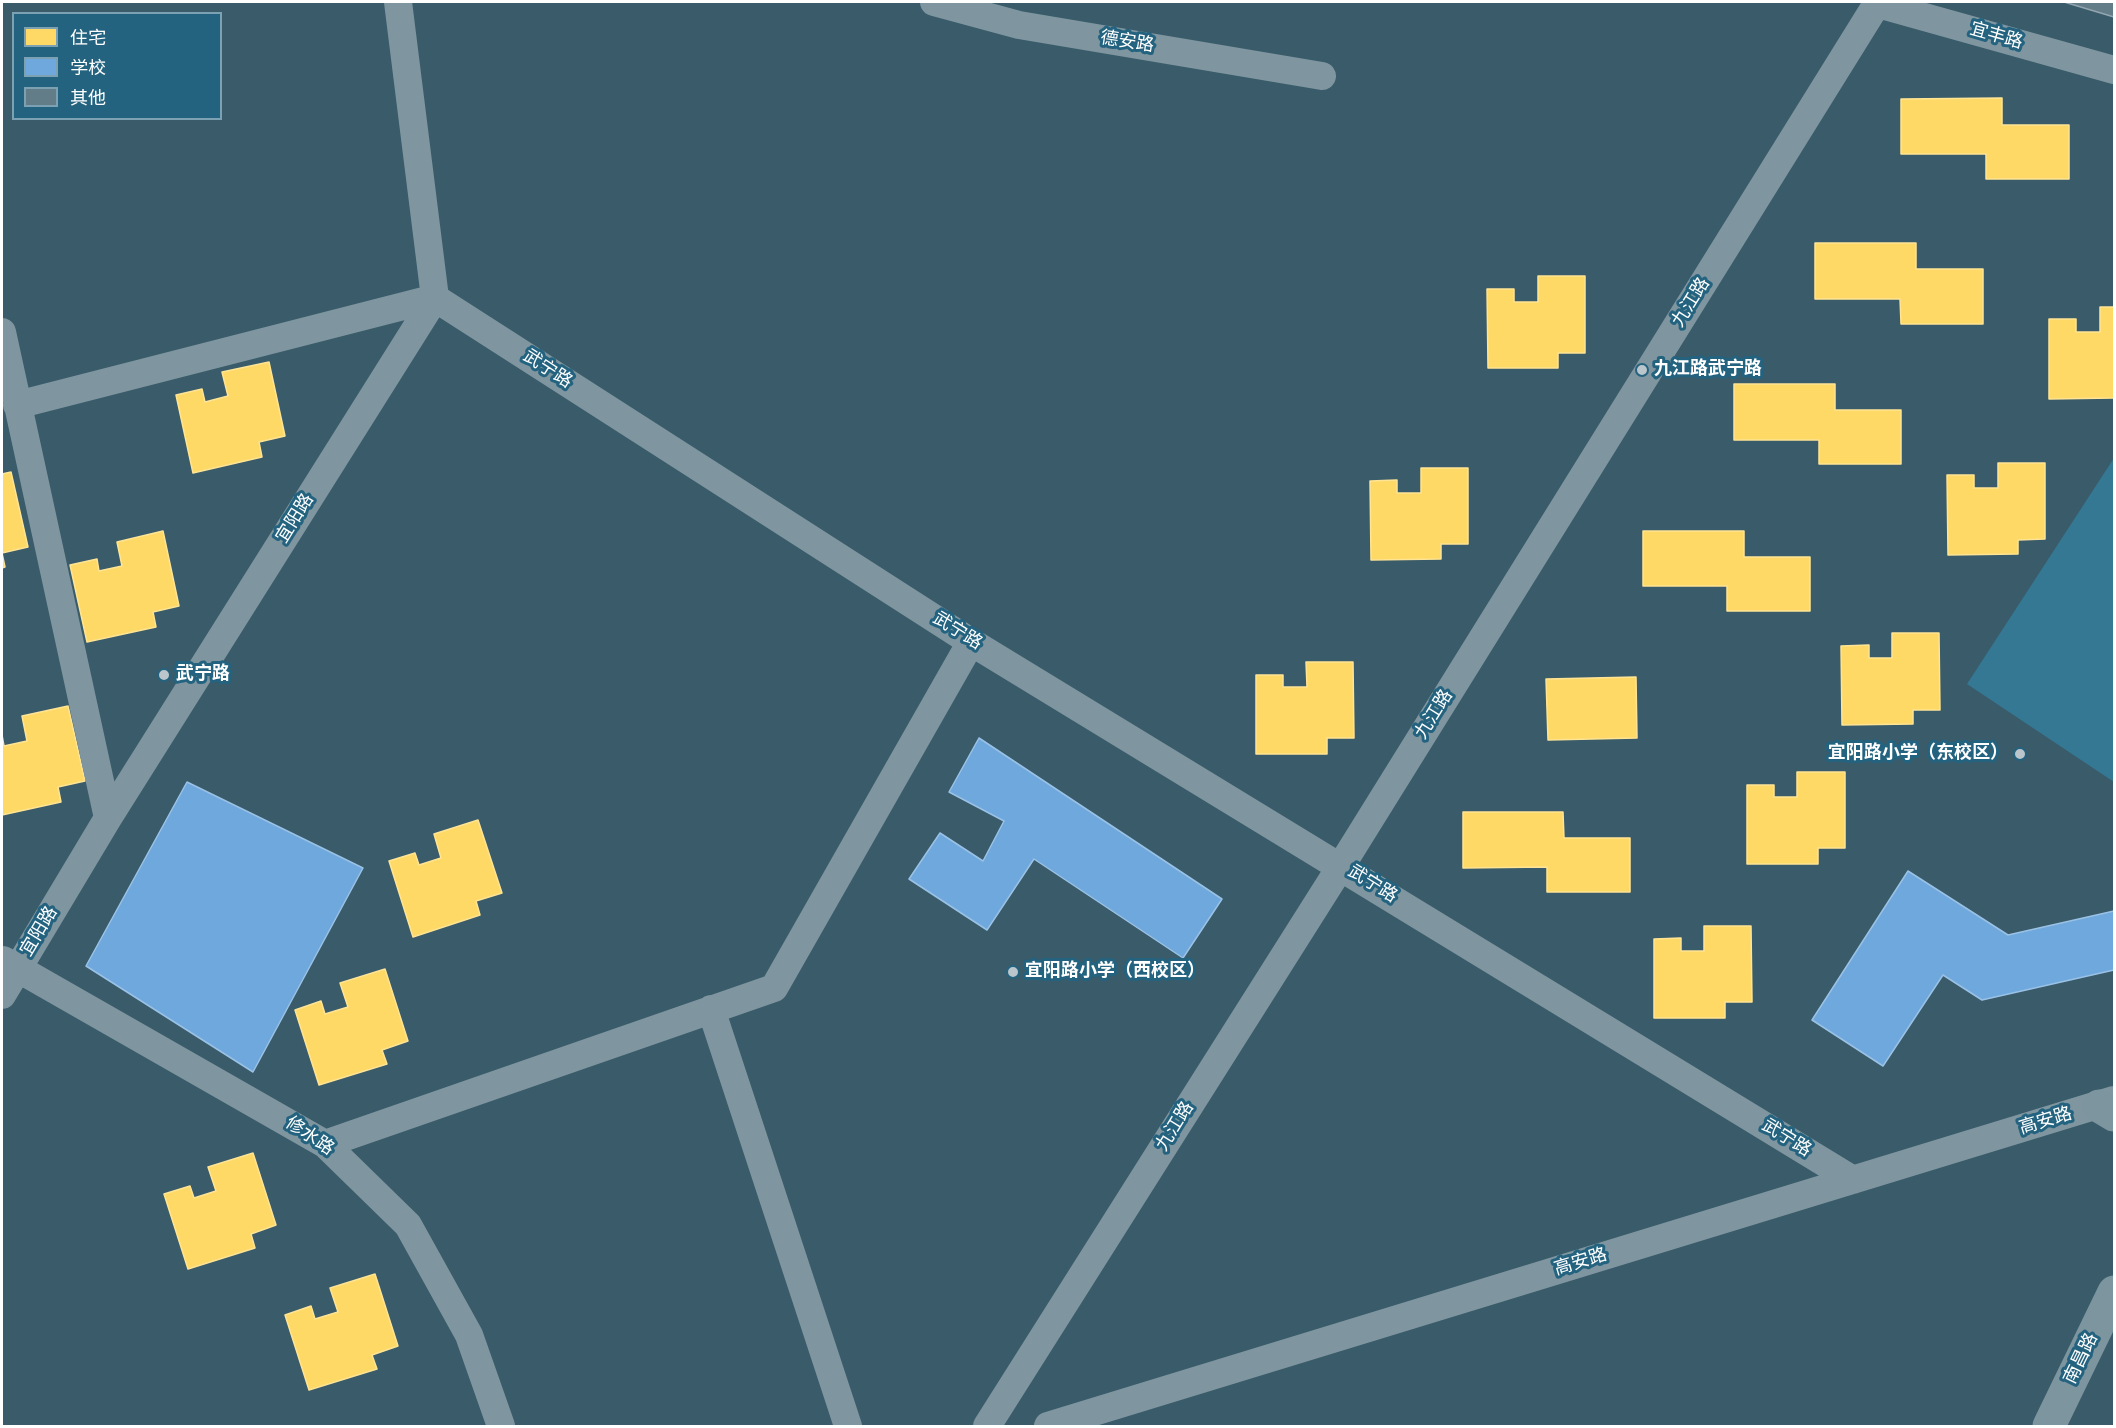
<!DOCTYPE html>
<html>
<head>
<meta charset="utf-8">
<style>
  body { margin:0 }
  #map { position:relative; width:2116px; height:1428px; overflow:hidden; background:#395b6a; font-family:"Source Sans 3","Noto Sans SC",sans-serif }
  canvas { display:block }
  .frame { position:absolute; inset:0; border:3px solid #fff; pointer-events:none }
  .legend { position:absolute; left:12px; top:12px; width:210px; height:108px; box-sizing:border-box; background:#24637f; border:2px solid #7ca1b2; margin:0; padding:8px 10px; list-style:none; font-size:18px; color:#fff }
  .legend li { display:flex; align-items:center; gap:12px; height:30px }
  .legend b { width:30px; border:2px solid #7ca1b2 }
</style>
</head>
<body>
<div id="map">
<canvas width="2116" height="1428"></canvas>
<div class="frame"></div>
<ul class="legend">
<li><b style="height:16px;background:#ffd966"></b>住宅</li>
<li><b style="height:16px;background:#6fa8dc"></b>学校</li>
<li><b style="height:16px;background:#637d88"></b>其他</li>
</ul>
</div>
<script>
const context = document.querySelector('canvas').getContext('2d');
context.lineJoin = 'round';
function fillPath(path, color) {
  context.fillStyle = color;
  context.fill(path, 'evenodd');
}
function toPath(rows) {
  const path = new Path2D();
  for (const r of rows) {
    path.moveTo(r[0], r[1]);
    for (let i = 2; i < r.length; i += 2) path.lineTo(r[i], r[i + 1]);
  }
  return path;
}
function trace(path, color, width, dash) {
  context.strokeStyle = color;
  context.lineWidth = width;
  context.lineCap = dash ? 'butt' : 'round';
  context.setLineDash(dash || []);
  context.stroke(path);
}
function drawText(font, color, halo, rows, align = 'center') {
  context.font = font + ' "Source Sans 3","Noto Sans SC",sans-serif';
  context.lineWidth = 6;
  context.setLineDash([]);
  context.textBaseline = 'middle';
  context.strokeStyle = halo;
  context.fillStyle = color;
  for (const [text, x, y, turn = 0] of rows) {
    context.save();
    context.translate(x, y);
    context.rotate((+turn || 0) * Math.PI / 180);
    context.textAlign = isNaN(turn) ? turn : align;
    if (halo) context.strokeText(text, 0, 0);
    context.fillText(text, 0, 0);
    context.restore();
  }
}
const green = toPath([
  [2114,458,2114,782,1967,684]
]);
const homes = toPath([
  [2002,98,2002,125,2069,125,2069,179,1986,179,1986,154,1901,154,1901,99,2002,98],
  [1815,243,1916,243,1916,269,1983,269,1983,324,1901,324,1900,299,1815,299,1815,243],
  [1538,276,1585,276,1585,353,1558,353,1558,368,1488,368,1487,289,1514,289,1514,302,1538,302,1538,276],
  [2100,307,2114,307,2114,398,2049,399,2049,319,2076,319,2076,332,2100,332,2100,307],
  [269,362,285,436,259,442,262,457,193,473,176,395,202,389,205,402,228,396,222,372,269,362],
  [1734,384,1835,384,1835,410,1901,410,1901,464,1819,464,1819,440,1734,440,1734,384],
  [1998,463,2045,463,2045,539,2018,540,2018,554,1948,555,1947,475,1974,475,1974,488,1998,488,1998,463],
  [1421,468,1468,468,1468,544,1441,544,1441,559,1371,560,1370,481,1397,480,1397,493,1421,493,1421,468],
  [11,472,28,547,2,553,5,567,2,568,2,474,11,472],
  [163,531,179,606,153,612,156,627,87,642,70,565,97,559,99,571,122,566,117,542,163,531],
  [1643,531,1744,531,1744,557,1810,557,1810,611,1727,611,1727,586,1643,586,1643,531],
  [1892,633,1939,633,1940,710,1913,710,1913,724,1842,725,1841,646,1869,645,1869,658,1892,658,1892,633],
  [1306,662,1353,662,1354,738,1327,738,1327,754,1256,754,1256,675,1283,675,1283,687,1307,687,1306,662],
  [1636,677,1637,738,1548,740,1546,679,1636,677],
  [68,706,85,781,58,787,61,802,2,815,2,735,4,746,27,741,22,716,68,706],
  [1797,772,1845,772,1845,848,1818,848,1818,864,1747,864,1747,785,1774,785,1774,797,1797,797,1797,772],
  [1463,812,1563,812,1564,838,1630,838,1630,892,1547,892,1547,867,1463,868,1463,812],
  [478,820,502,893,476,901,480,915,413,937,389,861,415,853,419,865,441,858,434,834,478,820],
  [1704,926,1751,926,1752,1002,1725,1002,1725,1018,1654,1018,1654,939,1681,938,1681,951,1704,951,1704,926],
  [385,969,408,1041,382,1050,387,1064,319,1085,295,1010,321,1001,325,1014,348,1007,340,983,385,969],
  [253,1153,276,1225,251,1234,255,1248,188,1269,164,1194,190,1186,194,1198,216,1191,208,1167,253,1153],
  [375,1274,398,1346,372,1355,377,1369,309,1390,285,1315,311,1306,315,1319,338,1312,330,1288,375,1274]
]);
const schools = toPath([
  [979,738,1222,899,1183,958,1034,859,987,930,909,879,940,833,983,861,1004,821,949,792,979,738],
  [187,782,363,868,253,1072,86,966,187,782],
  [1908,871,2008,935,2114,911,2114,970,1982,1000,1943,975,1883,1066,1812,1020,1908,871]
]);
const building = toPath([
  [2064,2,2114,2,2114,17,2064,2]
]);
const minor = toPath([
  [934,2,1019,25,1322,76],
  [1878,4,2114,70],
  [2,332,108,818],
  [17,405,435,298,971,642,1853,1180],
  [3,960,325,1144,408,1225,469,1335,501,1426],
  [2,995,108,818,435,298,398,2],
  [711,1009,848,1426],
  [325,1144,774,988,971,642],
  [987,1426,1341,866,1878,2],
  [1048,1426,2114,1100]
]);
const major = toPath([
  [2099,1106,2114,1115],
  [2049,1426,2114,1292]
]);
const markers = [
  [1642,370,6,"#bac6cb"],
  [164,675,6,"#bac6cb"],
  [2020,754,6,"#bac6cb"],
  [1013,972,6,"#bac6cb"]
];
const streetNames = [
  ["宜丰路",1996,37,16],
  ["德安路",1127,43,9],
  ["九江路",1692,303,-58],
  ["武宁路",547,370,33],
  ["宜阳路",296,519,-58],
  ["武宁路",957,632,32],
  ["九江路",1435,715,-58],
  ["武宁路",1372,885,32],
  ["宜阳路",40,932,-59],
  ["高安路",2046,1122,-17],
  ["九江路",1176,1127,-58],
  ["修水路",309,1137,34],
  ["武宁路",1786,1139,32],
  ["高安路",1581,1263,-17],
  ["南昌路",2082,1359,-64]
];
const poiNames = [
  ["九江路武宁路",1654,370],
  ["武宁路",176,675],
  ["宜阳路小学（东校区）",2008,754,"right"],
  ["宜阳路小学（西校区）",1025,972]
];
fillPath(green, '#357894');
fillPath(homes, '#ffd966');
trace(homes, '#ffe494', 1.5);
fillPath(schools, '#6fa8dc');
trace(schools, '#9ac2e6', 1.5);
fillPath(building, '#637d88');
trace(building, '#92a6af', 1.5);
trace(minor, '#7f96a0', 28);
trace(major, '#7d959f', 33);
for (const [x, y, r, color] of markers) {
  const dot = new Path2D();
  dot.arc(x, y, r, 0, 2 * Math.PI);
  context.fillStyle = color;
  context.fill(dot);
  trace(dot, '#24637f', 2);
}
drawText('18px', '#fff', '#24637f', streetNames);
drawText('bold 18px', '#fff', '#24637f', poiNames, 'left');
</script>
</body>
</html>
